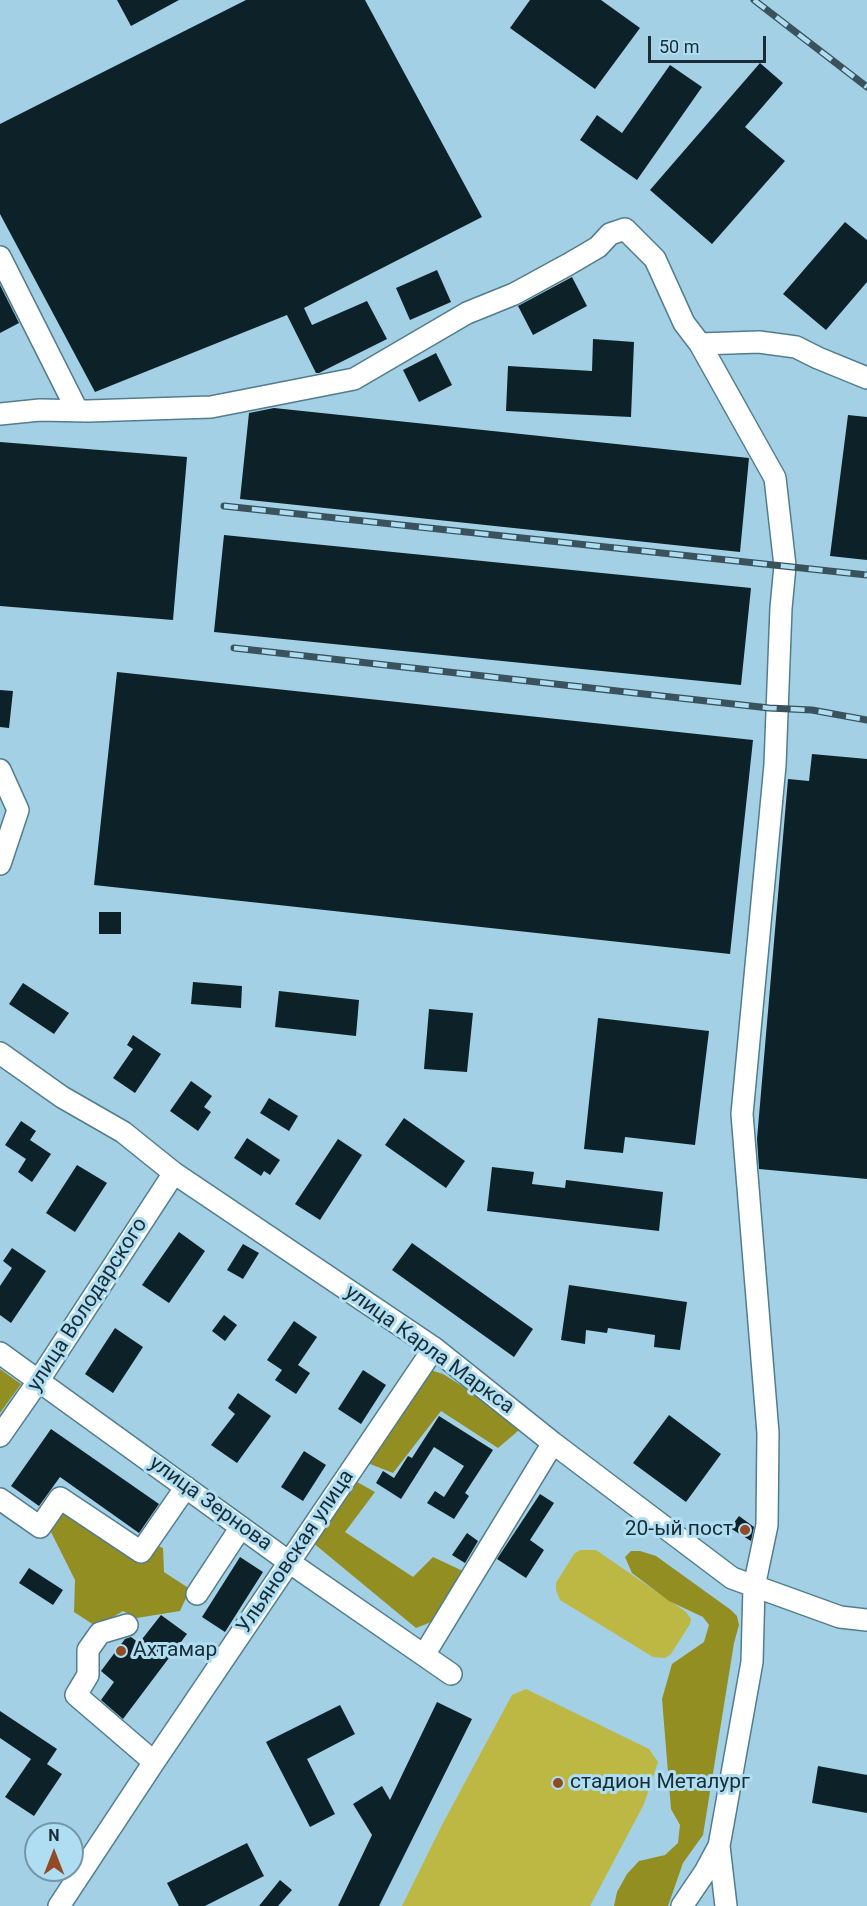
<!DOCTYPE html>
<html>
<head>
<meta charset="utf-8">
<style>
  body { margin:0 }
  #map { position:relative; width:867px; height:1906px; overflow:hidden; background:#a3d0e4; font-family:Roboto,sans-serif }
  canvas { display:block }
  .north { position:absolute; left:24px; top:1822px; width:60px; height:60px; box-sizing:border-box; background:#afddf2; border:2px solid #7397a6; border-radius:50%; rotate:0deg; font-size:16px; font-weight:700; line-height:24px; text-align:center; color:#1a2d34 }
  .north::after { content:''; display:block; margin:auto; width:21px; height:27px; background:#914a25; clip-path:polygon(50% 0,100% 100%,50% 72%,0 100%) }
  .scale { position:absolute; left:648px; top:36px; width:118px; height:27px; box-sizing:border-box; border:3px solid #1a2d34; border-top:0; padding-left:8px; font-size:18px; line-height:21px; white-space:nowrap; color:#1a2d34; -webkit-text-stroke:4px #afddf2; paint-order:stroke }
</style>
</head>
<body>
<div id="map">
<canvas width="867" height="1906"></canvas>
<div class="north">N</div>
<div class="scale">50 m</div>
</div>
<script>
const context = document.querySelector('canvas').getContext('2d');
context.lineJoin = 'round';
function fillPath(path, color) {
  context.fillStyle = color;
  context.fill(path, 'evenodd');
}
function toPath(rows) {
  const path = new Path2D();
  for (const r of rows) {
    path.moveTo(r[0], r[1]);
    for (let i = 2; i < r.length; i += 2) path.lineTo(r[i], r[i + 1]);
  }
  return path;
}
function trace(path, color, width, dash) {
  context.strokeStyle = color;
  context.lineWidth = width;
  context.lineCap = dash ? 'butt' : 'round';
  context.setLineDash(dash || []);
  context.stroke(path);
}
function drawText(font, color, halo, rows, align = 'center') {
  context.font = font + ' Roboto,sans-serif';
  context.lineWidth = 6;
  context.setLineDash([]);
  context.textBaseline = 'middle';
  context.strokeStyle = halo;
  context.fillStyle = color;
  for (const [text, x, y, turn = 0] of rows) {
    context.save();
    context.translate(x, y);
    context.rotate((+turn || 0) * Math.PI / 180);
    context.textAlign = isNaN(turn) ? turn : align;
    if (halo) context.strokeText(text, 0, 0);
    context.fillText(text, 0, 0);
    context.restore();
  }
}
const green = toPath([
  [580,1550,596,1550,686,1612,691,1619,690,1624,671,1654,665,1658,653,1657,560,1600,556,1590,556,1583,574,1554],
  [526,1689,649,1749,658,1762,644,1804,590,1906,402,1906,442,1825,512,1695]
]);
const forest = toPath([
  [0,1369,21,1384,0,1413],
  [427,1369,443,1374,525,1425,498,1448,441,1411,393,1473,365,1462],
  [350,1478,375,1492,345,1532,413,1577,433,1557,465,1572,439,1619,416,1628,312,1542],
  [63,1506,163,1548,164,1572,190,1589,180,1611,137,1618,123,1611,97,1627,74,1612,75,1580,49,1528],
  [631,1551,640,1551,656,1556,731,1610,737,1616,739,1625,734,1643,703,1835,683,1863,668,1906,614,1906,617,1892,627,1874,639,1861,665,1855,678,1843,680,1825,671,1809,662,1699,672,1664,704,1642,709,1625,703,1617,669,1601,632,1573,625,1557]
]);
const building = toPath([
  [117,0,179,0,131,26],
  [246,0,365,0,482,217,304,308,312,325,367,301,387,339,319,373,316,373,287,315,95,392,0,214,0,124],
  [530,0,601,0,640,28,595,89,510,28],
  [760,63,783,83,745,127,785,161,712,244,650,190],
  [670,65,702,87,637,180,580,140,597,115,622,133],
  [845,222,867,240,867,282,826,330,783,294],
  [437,270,451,302,410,320,396,288],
  [572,277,587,306,533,335,518,306],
  [0,285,19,323,0,333],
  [593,339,634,342,631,417,506,411,508,366,592,371],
  [436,353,452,385,419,402,403,370],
  [274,408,749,458,740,552,240,499,249,413],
  [848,415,867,417,867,560,830,556],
  [0,442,187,457,173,620,0,606],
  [224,535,751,588,741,685,214,632],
  [117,672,753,740,730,954,94,885],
  [0,690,13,691,9,728,0,727],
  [812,754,867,759,867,1179,759,1169,757,1139,788,779,809,781],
  [99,912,121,912,121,934,99,934],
  [193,982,242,986,241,1008,191,1004],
  [23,983,69,1013,54,1034,9,1004],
  [279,991,359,1000,356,1036,275,1027],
  [429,1009,473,1013,467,1072,424,1069],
  [598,1018,709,1031,695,1145,625,1137,623,1153,584,1149],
  [133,1035,161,1054,135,1093,113,1078,133,1049,127,1045],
  [191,1081,212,1096,204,1107,211,1112,198,1131,170,1111],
  [269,1098,298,1116,289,1131,260,1113],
  [404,1118,465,1161,446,1188,385,1145],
  [21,1121,36,1131,30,1140,51,1154,32,1182,18,1172,26,1159,5,1145],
  [247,1138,280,1160,270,1175,264,1171,261,1176,234,1158],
  [338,1139,362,1155,320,1220,295,1204],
  [77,1165,107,1183,75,1232,46,1213],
  [492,1167,534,1172,532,1184,565,1188,566,1180,663,1192,659,1231,487,1211],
  [179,1232,205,1251,169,1303,142,1285],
  [412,1243,533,1329,514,1357,392,1270],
  [243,1244,259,1253,243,1279,227,1270],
  [12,1248,46,1271,11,1323,0,1315,0,1286,12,1268,3,1261],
  [569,1285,687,1302,680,1350,654,1347,655,1335,608,1328,607,1333,586,1330,585,1344,561,1340],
  [224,1315,237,1325,225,1341,212,1331],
  [294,1321,317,1337,298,1365,310,1373,296,1394,275,1380,282,1370,267,1360],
  [115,1328,143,1347,113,1393,85,1374],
  [363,1370,386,1385,361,1424,338,1409],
  [238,1393,271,1416,237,1463,211,1445,235,1414,228,1408],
  [669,1415,721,1454,686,1502,633,1463],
  [439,1416,493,1450,465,1493,469,1496,454,1519,427,1503,435,1491,444,1497,464,1466,434,1447,401,1499,376,1483,383,1471,394,1478,408,1456,412,1458],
  [51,1429,159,1504,139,1533,60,1477,39,1506,11,1486],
  [304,1451,326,1465,303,1501,281,1487],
  [540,1494,554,1503,530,1540,544,1550,526,1578,497,1559],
  [739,1516,754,1527,751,1541,730,1528],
  [467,1533,478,1541,465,1563,452,1555],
  [240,1557,263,1572,225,1632,202,1617],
  [29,1568,63,1590,53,1605,19,1583],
  [161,1615,187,1634,123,1719,101,1700,114,1682,101,1671,125,1639,131,1637,139,1643],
  [437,1702,472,1719,379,1906,338,1906,372,1835,353,1804,382,1786,390,1800],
  [340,1705,355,1734,307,1759,335,1814,310,1827,266,1742],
  [0,1711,57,1749,47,1764,62,1774,34,1816,5,1797,31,1759,0,1738],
  [818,1766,867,1775,867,1813,812,1803],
  [247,1843,264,1876,205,1906,179,1906,167,1883],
  [280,1880,292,1890,278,1906,259,1906]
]);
const minor = toPath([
  [0,257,77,410],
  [0,414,40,410,88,411,211,407,354,379,467,313,514,294,569,264,598,247,610,234,625,229,655,259,684,323,700,344,759,342,796,347,818,358,867,378],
  [0,770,18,810,0,864],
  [0,1053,62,1097,123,1132,174,1173,434,1348,553,1443,732,1578,840,1617,867,1620],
  [0,1353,289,1562,451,1674],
  [0,1436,39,1380,174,1173],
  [0,1499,40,1527,60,1498,141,1552,186,1487],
  [197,1594,241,1527],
  [127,1625,100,1633,88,1650,88,1675,76,1695,154,1762],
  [424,1655,553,1443],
  [719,1846,726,1906],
  [59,1906,154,1762,434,1348],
  [682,1906,705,1872,719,1846,752,1662,754,1587,767,1525,768,1433,742,1114,775,765,781,608,785,566,775,478,700,344]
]);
const rail = toPath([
  [754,0,867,87],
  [224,506,867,575],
  [234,648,769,708,812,710,867,720]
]);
const markers = [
  [745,1530,6,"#914a25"],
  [121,1651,6,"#914a25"],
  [558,1783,6,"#914a25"]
];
const streetNames = [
  ["улица Володарского",88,1305,-57],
  ["улица Карла Маркса",429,1350,36],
  ["улица Зернова",210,1504,36],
  ["Ульяновская улица",296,1552,-56]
];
const poiNames = [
  ["20-ый пост",733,1530,"right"],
  ["Ахтамар",133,1651],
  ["стадион Металург",570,1783]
];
fillPath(green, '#bdb743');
fillPath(forest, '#938e22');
fillPath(building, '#0d2129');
trace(minor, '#517d8f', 24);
trace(minor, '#fff', 21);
trace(rail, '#39525c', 7);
trace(rail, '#afddf2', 4.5, [14]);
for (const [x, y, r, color] of markers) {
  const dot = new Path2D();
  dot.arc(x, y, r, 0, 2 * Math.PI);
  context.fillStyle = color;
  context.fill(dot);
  trace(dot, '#afddf2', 2);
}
drawText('21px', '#1a2d34', '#afddf2', streetNames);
drawText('21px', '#1a2d34', '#afddf2', poiNames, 'left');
</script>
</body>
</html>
